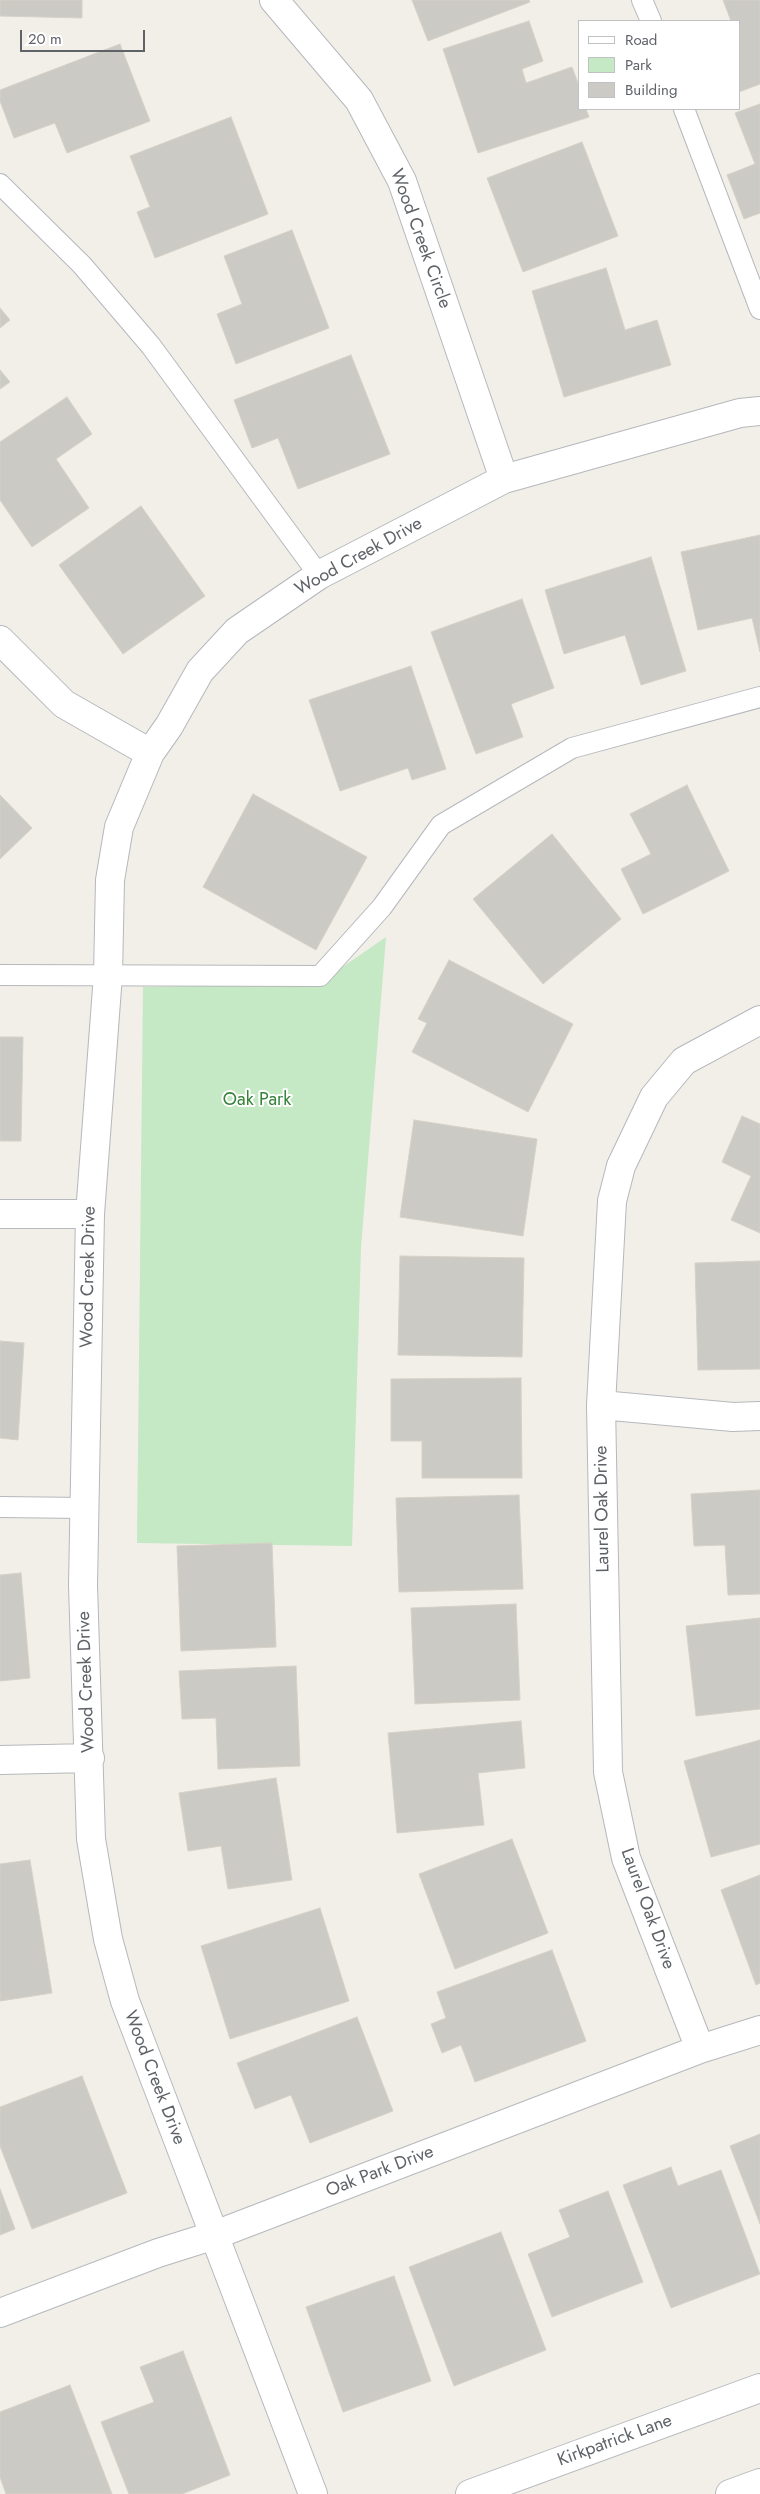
<!DOCTYPE html>
<html>
<head>
<meta charset="utf-8">
<style>
  body { margin:0 }
  #map { position:relative; width:760px; height:2494px; overflow:hidden; background:#f1efe8; font-family:Jost,sans-serif }
  canvas { display:block }
  .legend { position:absolute; left:578px; top:20px; width:162px; height:90px; box-sizing:border-box; background:#fff; border:1px solid #bfc1c3; margin:0; padding:6px 9px; list-style:none; font-size:15px; color:#5f6368 }
  .legend li { display:flex; align-items:center; gap:10px; height:25px }
  .legend b { width:25px; border:1px solid #bfc1c3 }
  .scale { position:absolute; left:20px; top:30px; width:125px; height:22px; box-sizing:border-box; border:2px solid #5f6368; border-top:0; padding-left:6px; font-size:15px; line-height:18px; white-space:nowrap; color:#5f6368; -webkit-text-stroke:4px #fff; paint-order:stroke }
</style>
</head>
<body>
<div id="map">
<canvas width="760" height="2494"></canvas>
<ul class="legend">
<li><b style="height:6px;background:#fff"></b>Road</li>
<li><b style="height:14px;background:#c5e8c5"></b>Park</li>
<li><b style="height:14px;background:#cccac5"></b>Building</li>
</ul>
<div class="scale">20 m</div>
</div>
<script>
const context = document.querySelector('canvas').getContext('2d');
context.lineJoin = 'round';
function fillPath(path, color) {
  context.fillStyle = color;
  context.fill(path, 'evenodd');
}
function toPath(rows) {
  const path = new Path2D();
  for (const r of rows) {
    path.moveTo(r[0], r[1]);
    for (let i = 2; i < r.length; i += 2) path.lineTo(r[i], r[i + 1]);
  }
  return path;
}
function trace(path, color, width, dash) {
  context.strokeStyle = color;
  context.lineWidth = width;
  context.lineCap = dash ? 'butt' : 'round';
  context.setLineDash(dash || []);
  context.stroke(path);
}
function drawText(font, color, halo, rows, align = 'center') {
  context.font = font + ' Jost,sans-serif';
  context.lineWidth = 4;
  context.setLineDash([]);
  context.textBaseline = 'middle';
  context.strokeStyle = halo;
  context.fillStyle = color;
  for (const [text, x, y, turn = 0] of rows) {
    context.save();
    context.translate(x, y);
    context.rotate((+turn || 0) * Math.PI / 180);
    context.textAlign = isNaN(turn) ? turn : align;
    if (halo) context.strokeText(text, 0, 0);
    context.fillText(text, 0, 0);
    context.restore();
  }
}
const green = toPath([
  [386,937,361,1247,352,1546,137,1543,143,987,318,984]
]);
const building = toPath([
  [0,0,82,0,82,18,0,16,0,0],
  [412,0,529,0,530,2,428,41,412,0],
  [723,0,760,0,760,84,739,92,739,21,731,21,723,0],
  [529,21,543,61,522,69,526,83,572,67,579,86,579,109,586,109,589,117,478,153,443,49,529,21],
  [120,44,150,121,67,153,55,123,14,138,0,101,0,90,120,44],
  [760,104,760,213,744,219,727,175,755,164,735,113,760,104],
  [231,117,268,214,155,258,137,212,150,207,130,156,231,117],
  [582,142,618,236,523,272,487,178,582,142],
  [292,230,329,328,236,364,217,314,242,304,224,256,292,230],
  [606,268,625,330,657,320,671,365,564,397,532,291,606,268],
  [0,308,10,320,0,328,0,308],
  [351,355,390,454,298,489,278,438,252,448,234,400,351,355],
  [0,370,10,382,0,389,0,370],
  [67,397,92,434,56,459,89,508,32,547,0,500,0,442,67,397],
  [141,506,205,596,123,654,59,565,141,506],
  [760,535,760,652,752,618,698,630,681,552,760,535],
  [651,557,686,671,641,685,625,635,564,654,545,590,651,557],
  [522,599,554,688,511,704,523,737,476,754,431,632,522,599],
  [411,666,446,769,412,780,408,768,340,791,309,700,411,666],
  [687,785,729,871,643,914,621,869,651,854,630,814,687,785],
  [253,794,367,857,316,950,203,887,253,794],
  [0,795,32,828,0,859,0,795],
  [552,834,621,919,543,984,473,899,552,834],
  [449,960,573,1024,528,1112,412,1052,427,1023,418,1019,449,960],
  [0,1037,23,1037,21,1141,0,1141,0,1037],
  [742,1116,760,1124,760,1233,731,1220,751,1176,722,1162,742,1116],
  [414,1120,537,1139,523,1236,400,1217,414,1120],
  [400,1256,524,1258,522,1357,398,1355,400,1256],
  [760,1261,760,1369,698,1370,695,1263,760,1261],
  [0,1341,24,1343,18,1440,0,1438,0,1341],
  [521,1378,522,1478,422,1478,422,1441,391,1441,391,1379,521,1378],
  [760,1490,760,1594,728,1595,725,1545,694,1546,691,1494,760,1490],
  [519,1495,523,1589,399,1592,396,1498,519,1495],
  [272,1543,276,1647,181,1651,177,1546,272,1543],
  [21,1573,30,1678,0,1681,0,1575,21,1573],
  [516,1604,520,1700,415,1704,411,1608,516,1604],
  [760,1618,760,1709,696,1716,686,1626,760,1618],
  [296,1666,300,1766,218,1769,216,1718,182,1719,179,1671,296,1666],
  [521,1721,525,1768,478,1773,484,1825,397,1833,388,1733,521,1721],
  [760,1740,760,1844,711,1857,684,1761,760,1740],
  [276,1778,292,1880,228,1889,221,1846,188,1851,179,1793,276,1778],
  [512,1839,548,1933,455,1969,419,1874,512,1839],
  [30,1860,52,1993,0,2001,0,1864,30,1860],
  [760,1875,760,1983,756,1985,721,1890,760,1875],
  [320,1908,349,2001,230,2039,201,1946,320,1908],
  [552,1950,586,2041,475,2082,461,2045,442,2053,431,2024,446,2018,437,1992,552,1950],
  [357,2017,393,2111,310,2143,291,2095,255,2109,237,2063,357,2017],
  [82,2076,127,2193,32,2229,0,2146,0,2107,82,2076],
  [760,2134,760,2224,730,2146,760,2134],
  [671,2167,678,2186,721,2170,760,2274,671,2308,623,2185,671,2167],
  [0,2189,15,2229,0,2235,0,2189],
  [608,2191,643,2282,552,2317,528,2254,570,2237,559,2210,608,2191],
  [501,2232,546,2350,454,2386,409,2267,501,2232],
  [394,2276,431,2381,343,2412,306,2307,394,2276],
  [183,2351,230,2475,182,2494,129,2494,101,2422,154,2402,140,2367,183,2351],
  [70,2385,112,2494,6,2494,0,2477,0,2412,70,2385]
]);
const service = toPath([
  [642,0,651,21],
  [684,109,760,309],
  [0,184,82,265,151,346,319,575],
  [0,975,320,976,382,907,441,825,572,748,760,697],
  [0,1507,85,1508]
]);
const minor = toPath([
  [274,0,359,100,402,181,504,479],
  [0,640,64,704,150,753],
  [0,1214,90,1214],
  [601,1405,733,1417,760,1416],
  [0,1760,90,1758],
  [700,2049,626,1858,608,1772,601,1405,612,1201,621,1166,654,1097,684,1061,760,1020],
  [0,2313,158,2253,215,2235,700,2049,760,2030],
  [313,2494,125,2001,108,1939,91,1839,83,1585,90,1214,108,975,110,880,119,827,150,753,169,726,200,671,237,631,319,575,504,479,740,413,760,411]
]);
const tertiary = toPath([
  [470,2494,760,2388],
  [730,2494,760,2483]
]);
const streetNames = [
  ["Wood Creek Circle",420,239,70],
  ["Wood Creek Drive",359,557,-29],
  ["Wood Creek Drive",89,1277,-89],
  ["Laurel Oak Drive",603,1509,-91],
  ["Wood Creek Drive",87,1682,-92],
  ["Laurel Oak Drive",647,1909,70],
  ["Wood Creek Drive",154,2078,69],
  ["Oak Park Drive",380,2172,-21],
  ["Kirkpatrick Lane",615,2441,-20]
];
const parkNames = [
  ["Oak Park",257,1101]
];
fillPath(green, '#c5e8c5');
fillPath(building, '#cccac5');
trace(building, '#d6d1c6', 1);
trace(service, '#b5b8bc', 22);
trace(minor, '#b5b8bc', 30);
trace(tertiary, '#b5b8bc', 30);
trace(service, '#fff', 20);
trace(minor, '#fff', 28);
trace(tertiary, '#fff', 28);
drawText('18px', '#5f6368', '#fff', streetNames);
drawText('18px', '#348238', '#fff', parkNames);
</script>
</body>
</html>
